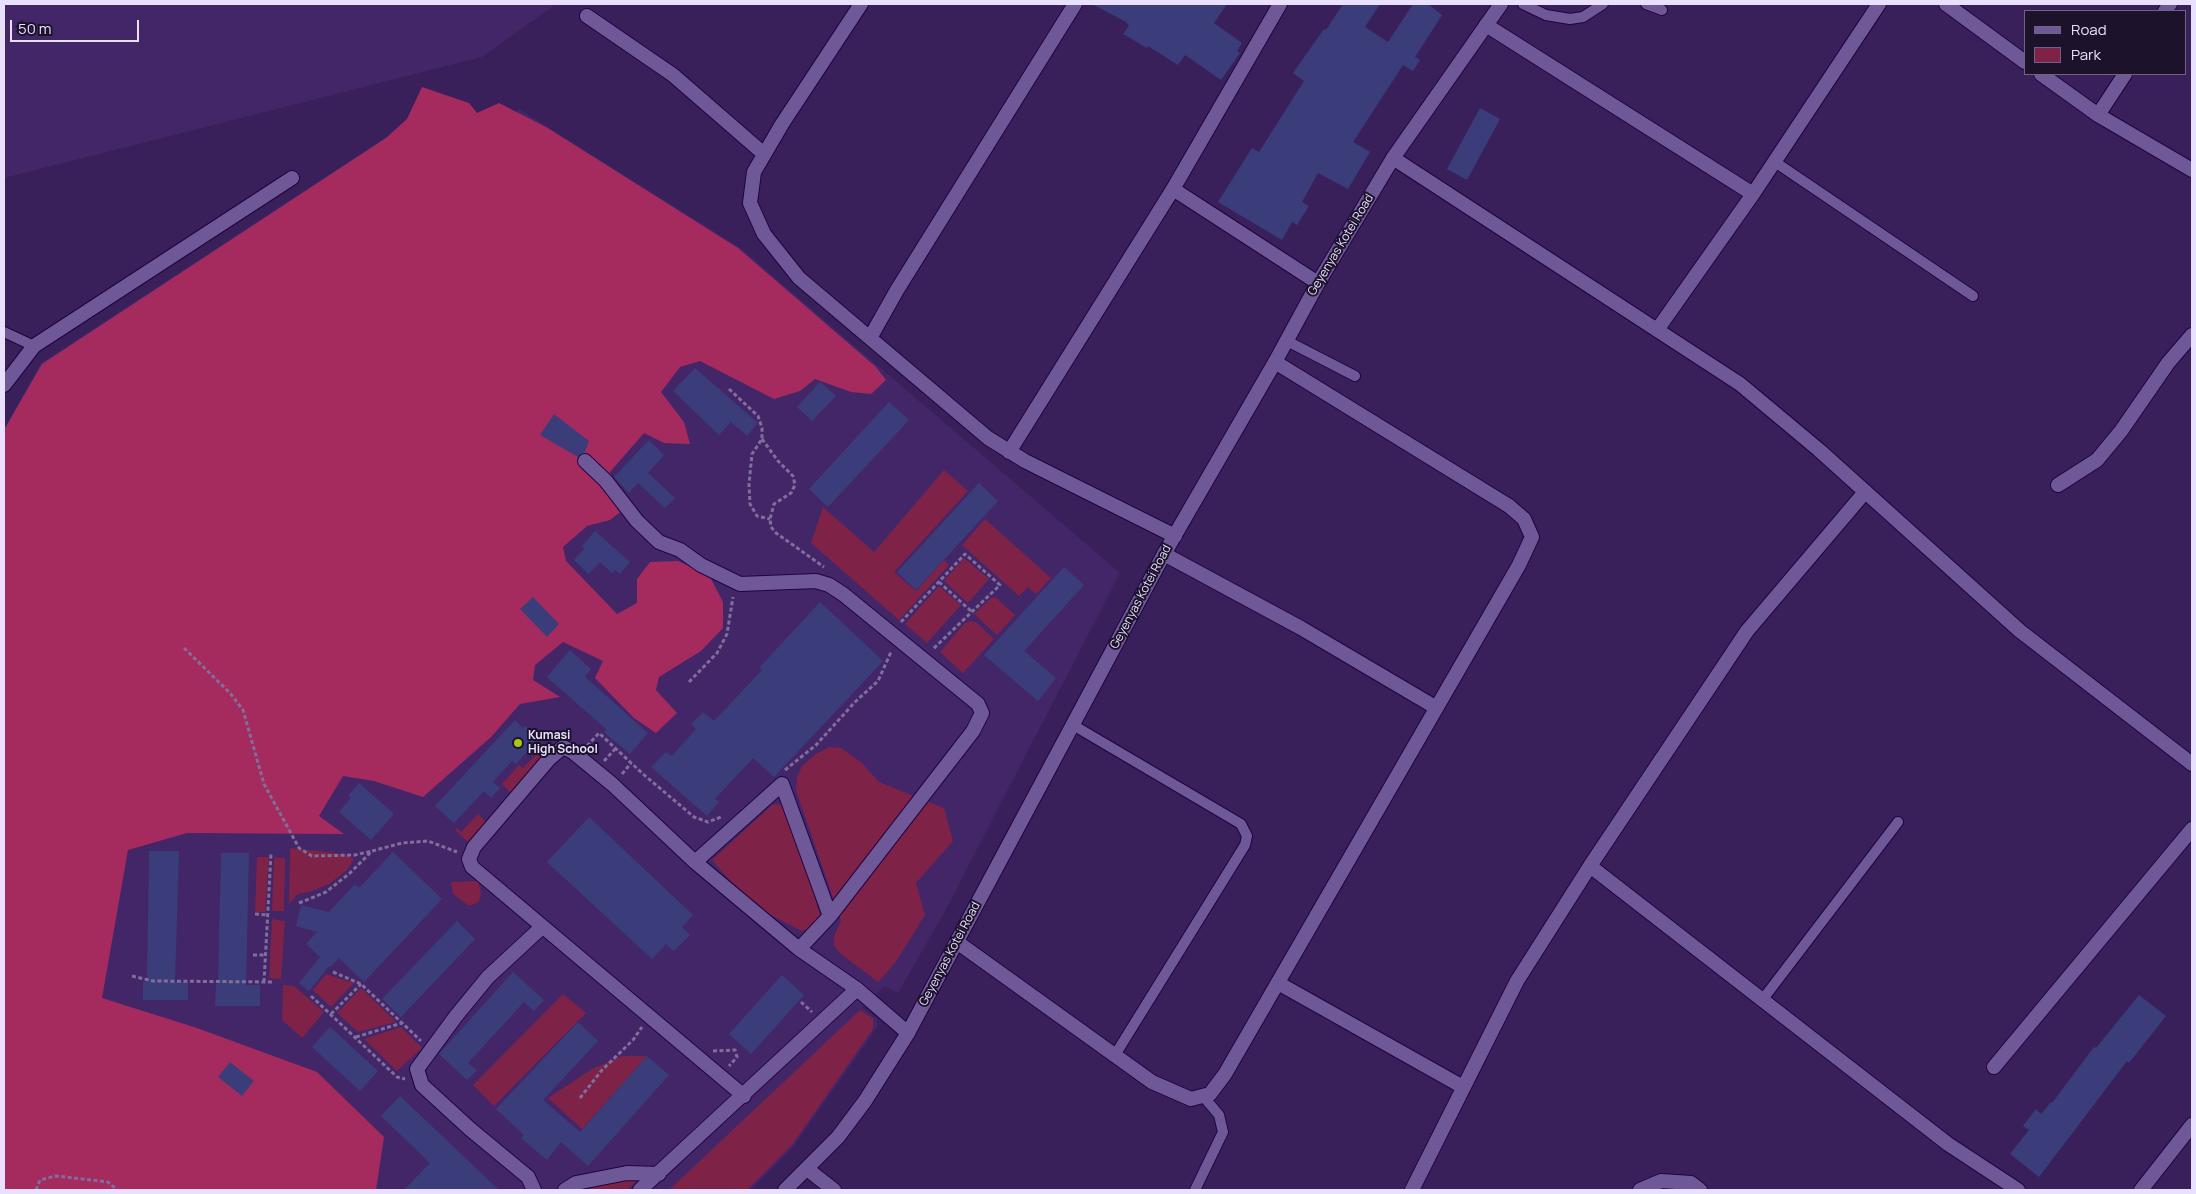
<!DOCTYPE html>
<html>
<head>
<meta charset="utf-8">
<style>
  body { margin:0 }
  #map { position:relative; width:2196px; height:1194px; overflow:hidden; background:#39205b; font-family:Manrope,sans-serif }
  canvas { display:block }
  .frame { position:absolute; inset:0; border:5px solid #e9e0fd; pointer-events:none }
  .legend { position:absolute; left:2024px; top:10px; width:162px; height:65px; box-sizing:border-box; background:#1c122c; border:1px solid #6e6480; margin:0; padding:6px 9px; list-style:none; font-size:15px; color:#e9e0fd }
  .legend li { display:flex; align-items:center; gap:10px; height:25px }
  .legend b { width:25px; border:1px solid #6e6480 }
  .scale { position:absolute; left:10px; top:20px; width:129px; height:22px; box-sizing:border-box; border:2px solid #e9e0fd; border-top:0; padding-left:6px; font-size:15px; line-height:18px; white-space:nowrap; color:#e9e0fd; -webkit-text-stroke:4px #1c122c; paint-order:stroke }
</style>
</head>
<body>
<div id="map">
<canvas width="2196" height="1194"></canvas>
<div class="frame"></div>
<ul class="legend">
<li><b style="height:6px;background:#6f5898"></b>Road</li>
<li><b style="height:14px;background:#7e2248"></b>Park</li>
</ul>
<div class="scale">50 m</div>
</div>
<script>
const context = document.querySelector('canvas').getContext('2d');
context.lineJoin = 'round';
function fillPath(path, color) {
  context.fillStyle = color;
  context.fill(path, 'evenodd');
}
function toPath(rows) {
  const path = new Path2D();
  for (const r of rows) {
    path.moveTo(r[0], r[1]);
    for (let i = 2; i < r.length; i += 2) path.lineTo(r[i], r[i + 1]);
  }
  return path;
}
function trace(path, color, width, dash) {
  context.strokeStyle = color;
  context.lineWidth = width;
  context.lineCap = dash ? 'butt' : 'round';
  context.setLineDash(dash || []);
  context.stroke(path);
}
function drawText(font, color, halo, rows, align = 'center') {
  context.font = font + ' Manrope,sans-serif';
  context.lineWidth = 4;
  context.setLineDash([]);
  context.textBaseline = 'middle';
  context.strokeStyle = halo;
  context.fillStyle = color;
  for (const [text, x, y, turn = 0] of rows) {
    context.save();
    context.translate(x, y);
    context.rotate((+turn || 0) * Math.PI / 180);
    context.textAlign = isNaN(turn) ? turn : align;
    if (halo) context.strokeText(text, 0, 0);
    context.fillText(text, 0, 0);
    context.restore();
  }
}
const built = toPath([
  [4,4,556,4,482,57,4,178],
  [519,109,739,247,1120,573,944,913,898,993,885,986,862,1007,876,1018,878,1026,793,1147,751,1190,4,1190,4,429,41,363,397,130,431,169]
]);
const green = toPath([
  [944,470,968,491,894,572,916,591,944,560,949,565,899,620,811,543,823,507,874,552],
  [985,519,1051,578,1036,594,1028,587,1019,596,962,545],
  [964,558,989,579,968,603,944,581],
  [939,586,961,605,927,643,905,624],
  [995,597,1015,615,997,635,974,614,989,600],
  [970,621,976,622,994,639,963,673,940,652,965,623],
  [546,744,554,752,514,796,502,784,519,765,523,768],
  [829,747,841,748,861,762,879,782,944,808,953,841,916,883,925,915,895,963,878,982,841,954,834,946,834,936,841,921,796,790,797,777,802,766,816,754],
  [782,804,789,811,820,915,809,928,802,931,751,905,712,860,772,805],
  [478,814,487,823,468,842,455,830,457,828,461,832],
  [290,848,345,854,354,859,347,870,329,884,310,892,298,894,289,904],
  [257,857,269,857,265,912,255,912],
  [274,857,285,858,284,911,272,911],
  [478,881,481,893,479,902,469,906,453,894,451,882],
  [272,919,285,921,281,979,269,978],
  [326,974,354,983,331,1007,313,990],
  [283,985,294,986,324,1012,302,1038,282,1020],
  [361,988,396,1022,358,1032,337,1013],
  [563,994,586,1013,494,1106,473,1085],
  [860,1010,873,1018,873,1029,792,1145,747,1190,669,1190],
  [401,1027,422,1048,397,1071,364,1039],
  [622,1056,647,1056,582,1129,548,1098,592,1069],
  [640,1177,627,1190,583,1190,619,1178]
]);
const forest = toPath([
  [422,87,469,103,477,113,499,103,546,127,738,248,876,367,886,380,871,394,851,392,815,379,800,391,774,399,700,361,680,367,661,392,684,422,690,444,664,443,644,433,610,472,623,510,610,520,587,526,563,547,566,561,617,614,637,603,637,579,650,562,678,561,709,575,723,602,723,628,701,651,659,677,656,690,677,713,656,733,634,718,595,678,603,661,563,642,535,665,533,680,560,697,520,704,491,737,423,797,374,781,343,776,319,816,344,834,187,833,128,850,102,998,197,1028,317,1072,384,1137,376,1190,4,1190,4,430,42,364,386,138,407,119]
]);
const building = toPath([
  [1092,4,1227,4,1214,23,1242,43,1237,51,1240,53,1221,80,1185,55,1178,65,1148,46,1147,48,1123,34,1129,26,1126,22],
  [1343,4,1380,4,1365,27,1388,42,1413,4,1428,4,1442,15,1415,57,1420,60,1413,71,1403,65,1353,142,1370,152,1348,189,1318,173,1302,202,1309,206,1297,225,1292,222,1282,240,1218,202,1252,148,1259,152,1304,81,1293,73,1324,29,1326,30],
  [1480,108,1500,119,1467,180,1447,169],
  [695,368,758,423,747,436,731,422,719,435,673,391],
  [820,382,836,396,812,421,797,407],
  [889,402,909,420,828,507,809,489],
  [554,414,589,441,585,452,578,457,540,435],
  [649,440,664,455,648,473,675,498,665,508,638,483,629,493,614,477],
  [979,483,998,501,916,590,897,572],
  [595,531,630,562,620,574,615,570,612,573,600,562,589,574,574,560,585,548,582,546],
  [1064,567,1084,585,1024,651,1056,678,1038,701,984,655],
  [533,597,559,624,547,637,520,609],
  [820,602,883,661,774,777,753,758,715,799,719,802,707,816,651,767,666,752,672,756,696,729,691,724,703,712,714,721,762,670,759,668],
  [570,650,591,669,585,677,648,733,630,754,604,732,606,729,547,677],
  [515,720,523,728,525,726,536,736,533,740,536,742,516,764,512,761,493,782,500,788,491,798,484,791,454,823,435,806],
  [359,783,394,814,371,840,339,812,351,798,348,796],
  [589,817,693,915,682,927,690,935,674,951,666,944,652,959,547,862],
  [149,851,179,851,175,982,188,982,188,1000,143,1000,143,982,147,982],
  [393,852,442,899,364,982,339,958,330,967,329,966,309,991,299,983,320,957,306,944,317,932,296,926,301,905,329,912,355,884,359,888],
  [221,853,249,853,246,985,260,985,260,1006,215,1006,216,984,218,984],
  [457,921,475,939,401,1017,382,999],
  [513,972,544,1000,534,1011,524,1002,468,1063,477,1070,467,1080,439,1054],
  [782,975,804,995,751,1054,729,1034],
  [2139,995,2166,1016,2129,1063,2127,1061,2039,1177,2010,1154,2029,1130,2023,1126,2036,1109,2041,1114,2051,1102,2052,1103,2094,1047,2096,1048],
  [578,1022,598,1041,543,1100,580,1132,647,1056,669,1075,588,1166,561,1142,547,1160,521,1138,524,1135,496,1109],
  [330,1027,378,1071,360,1091,312,1047],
  [230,1062,254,1081,242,1096,218,1077],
  [400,1096,499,1190,404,1190,430,1163,381,1116]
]);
const path = toPath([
  [729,389,758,416,762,428,762,439,752,454,749,484,750,504,757,516,770,519],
  [762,439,778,461,793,476,795,485,791,493,774,504,770,519,771,527,776,533,824,567],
  [939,582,972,612],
  [901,622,965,554,1000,585,933,649],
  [184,648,230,693,243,710,264,784,299,848,312,856,355,855,372,851],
  [689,682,717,653,727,634,733,597],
  [587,746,599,733,643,774,694,817,708,822,721,817],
  [604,761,616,748],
  [785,770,816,745,855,702,878,681,891,652],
  [622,774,631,763],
  [299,903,326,892,350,873,372,851,402,843,428,841,457,852],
  [255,914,268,915],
  [253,955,265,955],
  [333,972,361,984,421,1041],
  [132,976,153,981,273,982],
  [264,982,271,854],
  [311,996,397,1077,405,1079],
  [801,1002,812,1012],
  [331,1014,361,984],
  [356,1037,402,1023],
  [713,1051,735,1050,737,1057,729,1066],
  [580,1098,602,1070,633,1040,642,1027],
  [36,1190,40,1180,56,1176,108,1182,117,1190]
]);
const service = toPath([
  [1523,4,1546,15,1570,19,1583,17,1603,4],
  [1646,4,1662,10],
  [1775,162,1973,296],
  [4,332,34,346],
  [1287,341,1355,376],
  [1073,725,1241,824,1247,836,1245,845,1115,1055],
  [1763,999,1898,822],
  [1195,1190,1223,1132,1219,1115,1203,1096]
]);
const minor = toPath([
  [861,4,782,124,754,172,750,203,764,234,799,278,988,438,1025,461,1175,536],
  [1946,4,2025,62],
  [2165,11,2170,4],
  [587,16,673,75,764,154],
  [1486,25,1753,194],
  [2041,74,2098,115,2192,170],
  [2098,115,2125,74],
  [1393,158,1740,384,1819,450,2020,631,2192,764],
  [1173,189,1318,283],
  [1657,330,1753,194,1879,4],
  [870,338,897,290,1075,4],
  [4,385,34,346,292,178],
  [1009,452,1173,189,1280,4],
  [585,461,606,481,637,521,659,542,680,550,701,565,740,584,816,581,829,585,843,594,978,704,982,713,973,731,830,916,799,949],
  [2058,485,2097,460,2121,431,2168,363,2192,335],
  [1164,554,1301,628,1435,707],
  [695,862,782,784,830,916],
  [1590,866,1948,1144,2018,1190],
  [957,942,1152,1082,1191,1099,1210,1094,1225,1074,1519,565,1532,537,1524,519,1509,506,1275,362],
  [1278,983,1463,1087],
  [1994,1067,2192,829],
  [744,1096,472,867,469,859,474,847,549,759,563,747,573,752,612,784,695,862,799,949,857,989,908,1033],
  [534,1190,528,1177,470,1129,422,1085,417,1069,456,1016,488,977,542,927],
  [565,1190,576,1183,627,1173,659,1174],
  [640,1190,857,989],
  [1412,1190,1517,981,1590,866,1747,631,1865,492],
  [1640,1190,1661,1181,1691,1183,1700,1190],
  [2141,1190,2192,1125]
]);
const tertiary = toPath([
  [807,1169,834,1190],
  [785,1190,838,1137,865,1101,908,1033,1164,554,1275,362,1318,283,1393,158,1501,4]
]);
const markers = [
  [518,743,5,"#abc716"]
];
const streetNames = [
  ["Geyenyas Kotei Road",1341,245,-59],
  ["Geyenyas Kotei Road",1141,597,-62],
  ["Geyenyas Kotei Road",950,954,-62]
];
const poiNames = [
  ["Kumasi",528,736],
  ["High School",528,750]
];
fillPath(built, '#422668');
fillPath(green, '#7e2248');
fillPath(forest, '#a52b5f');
fillPath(building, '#3b3d7a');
trace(service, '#20043f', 12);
trace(minor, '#20043f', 16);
trace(tertiary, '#20043f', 16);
trace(path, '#806e9c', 3, [4, 2.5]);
trace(service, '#6f5898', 10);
trace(minor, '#6f5898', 14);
trace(tertiary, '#6f5898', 14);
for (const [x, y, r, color] of markers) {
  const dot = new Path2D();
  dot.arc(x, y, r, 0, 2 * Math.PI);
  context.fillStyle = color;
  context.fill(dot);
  trace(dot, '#1c122c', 2);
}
drawText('12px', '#e9e0fd', '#1c122c', streetNames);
drawText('bold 12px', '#e9e0fd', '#1c122c', poiNames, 'left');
</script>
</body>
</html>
